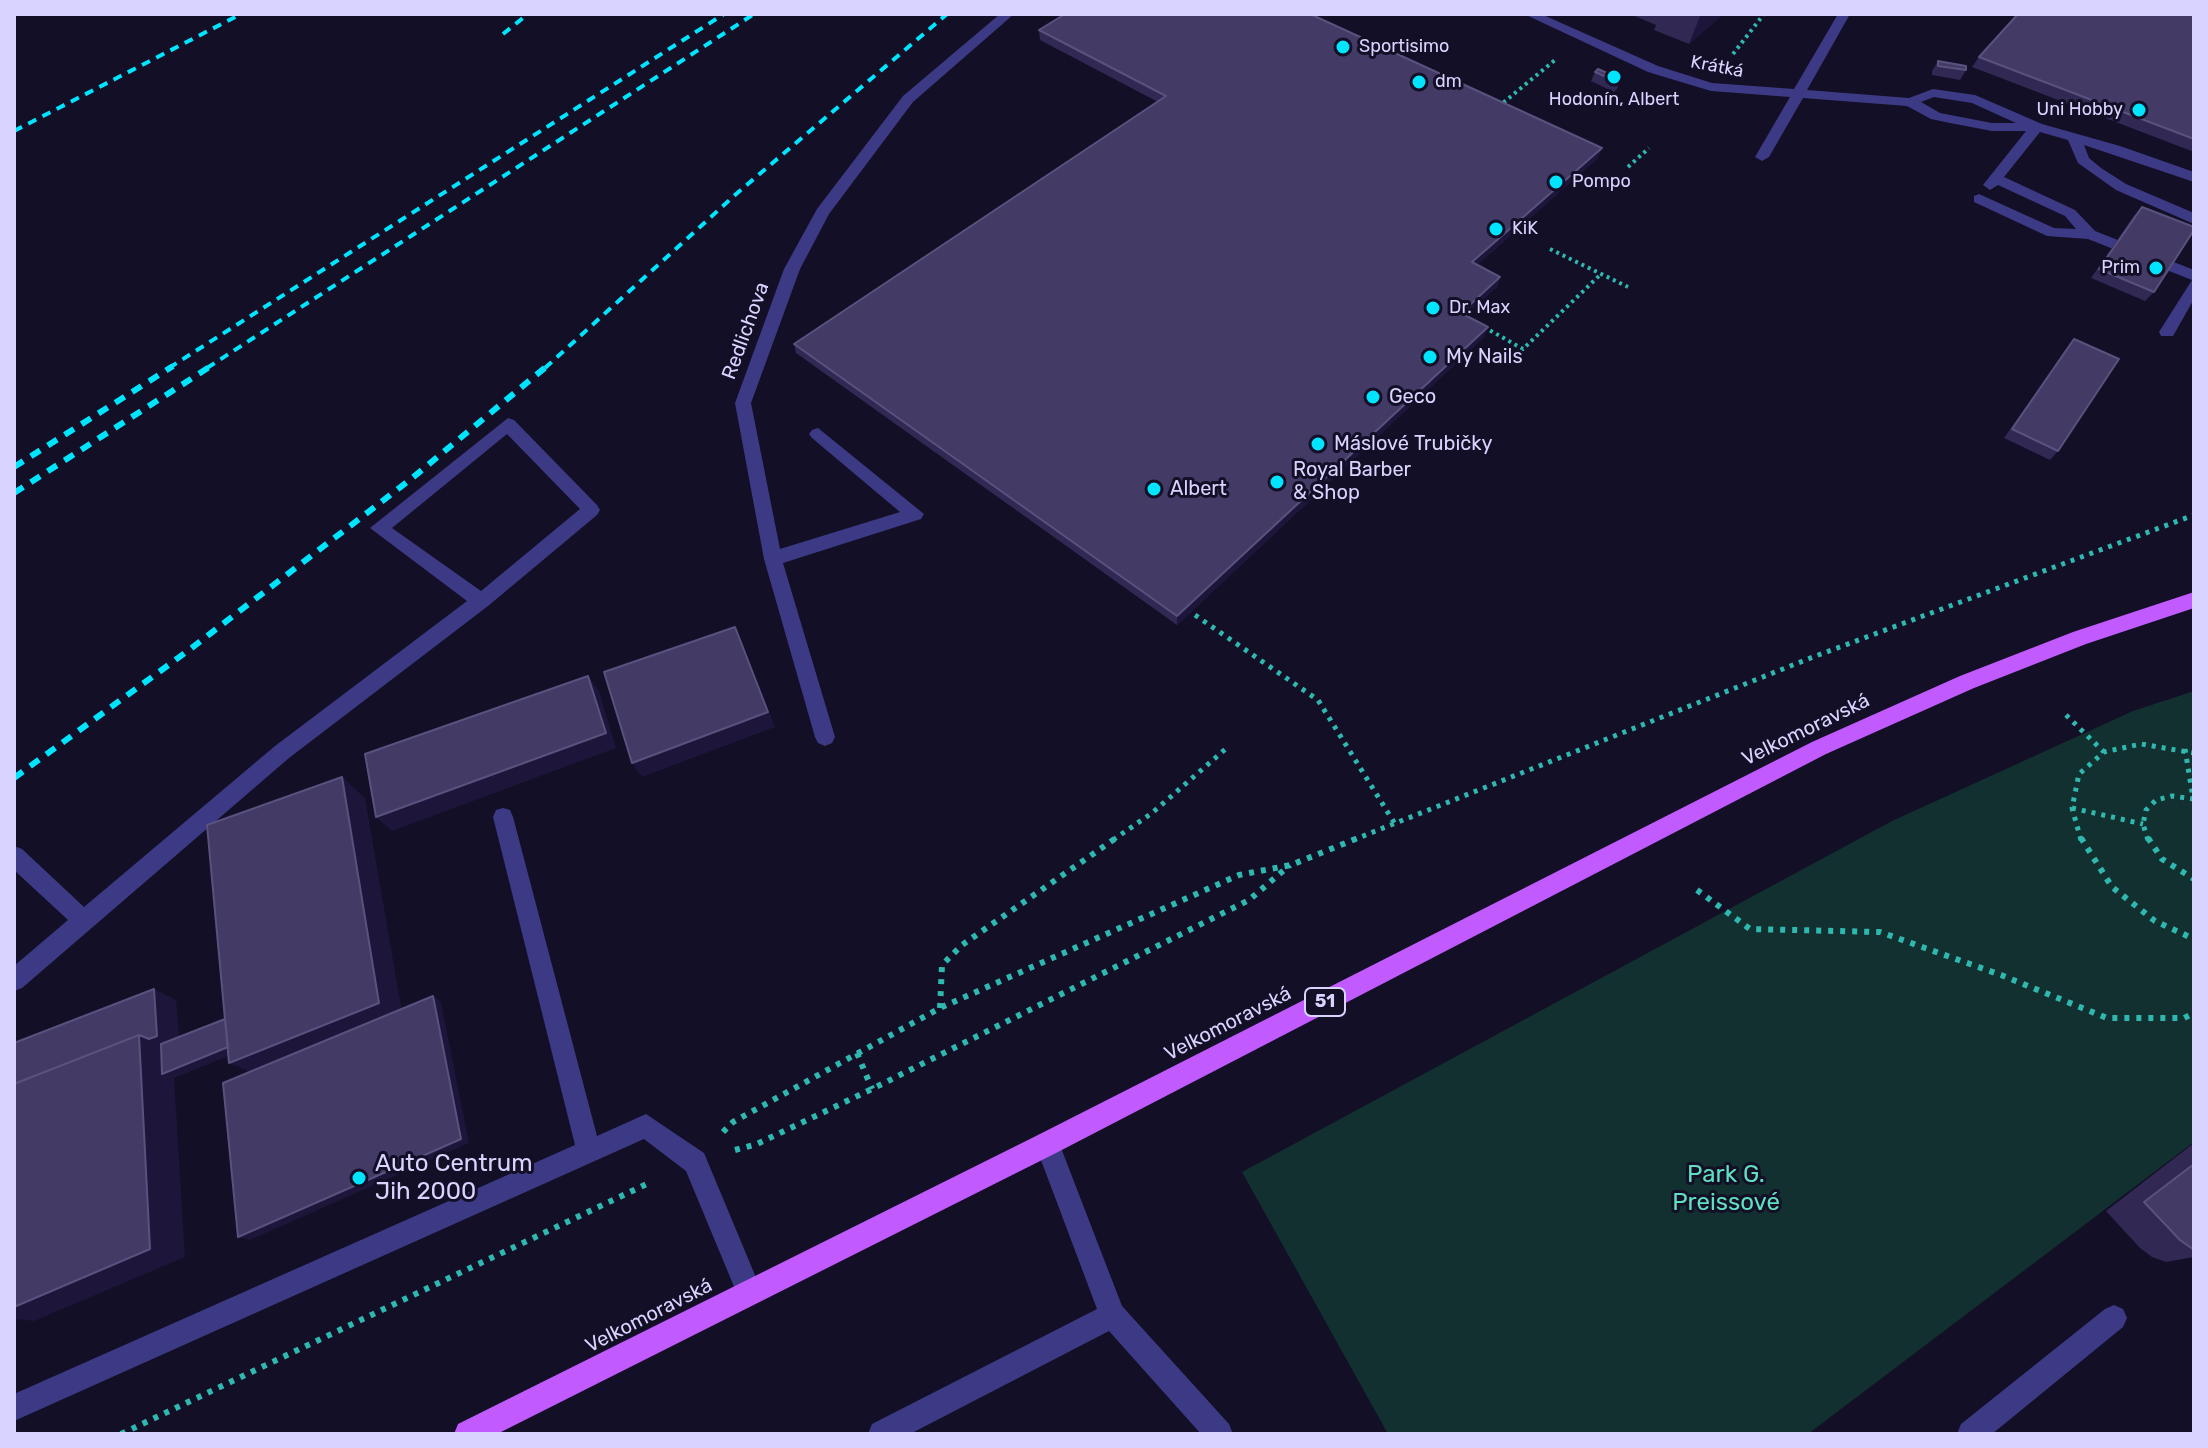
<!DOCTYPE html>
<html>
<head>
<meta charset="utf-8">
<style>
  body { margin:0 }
  #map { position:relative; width:2208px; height:1448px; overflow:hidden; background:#130f26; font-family:Rubik,sans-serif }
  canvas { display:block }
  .frame { position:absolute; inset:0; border:16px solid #d9d4ff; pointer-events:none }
</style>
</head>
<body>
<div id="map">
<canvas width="2208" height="1448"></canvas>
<div class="frame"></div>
</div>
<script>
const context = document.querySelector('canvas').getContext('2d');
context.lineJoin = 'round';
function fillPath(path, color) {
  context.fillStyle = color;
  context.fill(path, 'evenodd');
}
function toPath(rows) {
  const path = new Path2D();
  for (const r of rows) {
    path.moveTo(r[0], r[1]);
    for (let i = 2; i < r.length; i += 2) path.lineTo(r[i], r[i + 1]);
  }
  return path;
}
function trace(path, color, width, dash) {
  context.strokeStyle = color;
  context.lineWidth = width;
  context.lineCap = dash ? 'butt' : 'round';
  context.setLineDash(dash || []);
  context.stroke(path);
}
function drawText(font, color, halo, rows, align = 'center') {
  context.font = font + ' Rubik,sans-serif';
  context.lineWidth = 6;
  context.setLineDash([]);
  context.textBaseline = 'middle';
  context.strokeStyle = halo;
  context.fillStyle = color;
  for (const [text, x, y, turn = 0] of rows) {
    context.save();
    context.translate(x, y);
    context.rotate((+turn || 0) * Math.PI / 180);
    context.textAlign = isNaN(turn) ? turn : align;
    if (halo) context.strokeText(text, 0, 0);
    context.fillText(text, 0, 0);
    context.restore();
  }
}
const green = toPath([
  [2194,691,2194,1142,1808,1434,1388,1434,1242,1172,1892,821,2133,711]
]);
const pathFar2 = toPath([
  [1733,54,1764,14],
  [1498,107,1555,60],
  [1628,167,1649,148],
  [1550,249,1628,287],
  [1484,327,1523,349,1601,274]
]);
const pathFar1 = toPath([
  [1195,615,1318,700,1395,824],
  [2066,715,2104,752],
  [2185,749,2193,798],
  [2072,808,2143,824],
  [1113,840,1152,813,1229,746],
  [1353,840,1813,657,2194,515],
  [2081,840,2072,808,2079,774,2104,752,2141,744,2194,753],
  [2148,840,2143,824,2146,810,2156,800,2172,796,2194,799]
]);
const path = toPath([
  [2081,838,2112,887,2155,921,2194,939],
  [2148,838,2162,859,2194,879],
  [1697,890,1750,929,1880,932,2001,975,2107,1018,2184,1018,2194,1013],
  [940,1008,942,965,962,945,1116,838],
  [857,1053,872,1089],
  [723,1132,733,1122,940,1008,1239,875,1291,865,1358,838],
  [735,1150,757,1144,872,1089,1249,900,1290,865],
  [121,1434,651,1182]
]);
const service = toPath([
  [1000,14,1014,14,913,102,829,214,800,269,751,403,780,549,900,512,812,438,809,434,812,430,818,428,924,514,921,519,783,563,835,737,832,743,825,746,818,743,815,737,764,559,735,403,784,269,817,209,903,96,1000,14],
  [1524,14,1541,14,1658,66,1712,83,1794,89,1838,14,1850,14,1807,90,1909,98,1933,89,1975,95,2042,124,2120,146,2194,172,2194,182,2084,145,2089,158,2101,168,2126,184,2194,213,2194,224,2116,190,2078,163,2068,140,2040,132,2004,177,2075,210,2095,231,2194,270,2194,299,2173,336,2161,336,2159,332,2192,280,2088,239,2047,236,1974,202,1974,196,1979,194,2054,228,2076,229,2065,216,1998,185,1990,190,1983,185,2026,131,1992,131,1950,123,1931,119,1907,106,1803,98,1769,157,1762,161,1755,157,1790,97,1711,91,1648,72,1524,14],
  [1934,97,1972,103,2016,123,1992,123,1940,113,1921,102,1934,97],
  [508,418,514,420,597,505,600,510,597,515,488,606,289,758,22,988,14,991,14,966,68,920,14,870,14,846,22,849,84,907,275,746,467,601,370,528,508,418],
  [507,434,580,509,481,591,392,528,507,434],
  [503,808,510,810,513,817,597,1136,646,1114,704,1153,762,1292,758,1301,749,1305,740,1301,686,1171,644,1139,14,1421,14,1394,575,1145,493,817,496,810,503,808],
  [1047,1132,1056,1135,1122,1306,1229,1424,1233,1434,1201,1434,1109,1331,910,1434,868,1434,872,1424,1097,1309,1035,1144,1038,1135,1047,1132],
  [2114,1305,2123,1309,2127,1318,2123,1327,1992,1434,1957,1434,1961,1424,2105,1309,2114,1305]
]);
const primary = toPath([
  [2194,592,2194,608,2086,644,1974,688,1826,754,1056,1153,497,1434,454,1434,458,1424,1038,1135,1812,742,1960,676,2073,632,2194,592]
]);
const railFar1 = toPath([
  [503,34,528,14],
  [14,131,241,14],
  [169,368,724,14],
  [207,368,754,14],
  [545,368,735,195,947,14]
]);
const rail = toPath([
  [14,467,173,366],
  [14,493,211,366],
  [14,778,189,650,411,479,547,366]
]);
const wall = toPath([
  [1630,14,1722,14,1721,16,1689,44,1654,30,1656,25],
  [2194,14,2194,152,1972,67,1979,57],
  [1039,30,1598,158,1477,265,1500,277,1497,287,1465,315,1488,327,1484,337,1177,625,796,353,794,344,1158,102,1040,40],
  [1938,61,1966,70,1960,80,1932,75,1932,71],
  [1595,72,1621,79,1617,89,1614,92,1591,81],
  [2142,207,2154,292,2145,301,2091,278,2133,217],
  [2074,339,2058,451,2050,460,2004,438,2066,349],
  [2194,1143,2194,1257,2166,1262,2152,1257,2140,1248,2106,1211]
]);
const shadedWall = toPath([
  [1703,14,1722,14,1721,16,1689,44,1700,16],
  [1602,148,1598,158,1469,272,1472,262],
  [1500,277,1497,287,1458,323,1461,313],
  [1488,327,1484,337,1177,625,1177,616],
  [735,627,775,727,642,777,632,763],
  [588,676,599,691,616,748,392,831,376,817],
  [342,777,365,798,403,1018,260,1076,229,1063],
  [154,989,176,1000,180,1046,245,1040,256,1045,174,1078,185,1257,34,1321,14,1319,14,1291,139,1035],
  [433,996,441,1002,469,1143,250,1240,238,1237]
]);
const building = toPath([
  [1065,14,1310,14,1602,148,1472,262,1500,277,1461,313,1488,327,1177,616,794,344,1166,96,1039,30,1065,14],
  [2018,14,2194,14,2194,139,1979,57,2018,14],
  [1938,61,1966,66,1966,70,1938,66,1938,61],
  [1598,69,1621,79,1618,82,1595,72,1598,69],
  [2142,207,2194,227,2194,230,2154,292,2099,269,2142,207],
  [2074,339,2119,359,2058,451,2012,429,2074,339],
  [735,627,768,712,632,763,604,672,735,627],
  [588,676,606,733,376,817,365,754,588,676],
  [342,777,379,1003,229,1063,207,825,342,777],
  [154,989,157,1036,149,1039,139,1035,14,1084,14,1043,154,989],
  [433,996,461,1139,238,1237,223,1083,433,996],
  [225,1019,228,1047,162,1074,161,1044,225,1019],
  [139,1035,150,1249,14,1307,14,1084,139,1035],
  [2194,1164,2194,1250,2180,1240,2144,1202,2194,1164]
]);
const markers = [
  [1343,47,8,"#00e5ff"],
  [1614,77,8,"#00e5ff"],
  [1419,82,8,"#00e5ff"],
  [2139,110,8,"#00e5ff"],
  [1556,182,8,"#00e5ff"],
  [1496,229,8,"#00e5ff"],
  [2156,268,8,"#00e5ff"],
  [1433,308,8,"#00e5ff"],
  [1430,357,8,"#00e5ff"],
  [1373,397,8,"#00e5ff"],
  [1318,444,8,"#00e5ff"],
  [1277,482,8,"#00e5ff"],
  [1154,489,8,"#00e5ff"],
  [359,1178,8,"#00e5ff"]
];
const farPoinames = [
  ["Sportisimo",1359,47],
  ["dm",1435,82],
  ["Hodonín, Albert",1614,100,"center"],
  ["Uni Hobby",2123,110,"right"],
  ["Pompo",1572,182],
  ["KiK",1512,229],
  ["Prim",2140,268,"right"],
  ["Dr. Max",1449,308]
];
const farStreetnames = [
  ["Krátká",1717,67,11]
];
const shields = [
  [1325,1002,40]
];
const shieldNames = [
  ["51",1325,1002]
];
const streetNames = [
  ["Redlichova",746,331,-70],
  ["Velkomoravská",1806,730,-26],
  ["Velkomoravská",1228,1024,-27],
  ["Velkomoravská",649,1316,-27]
];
const poiNames = [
  ["My Nails",1446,357],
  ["Geco",1389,397],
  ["Máslové Trubičky",1334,444],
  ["Royal Barber",1293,470],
  ["& Shop",1293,493],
  ["Albert",1170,489]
];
const nearPoinames = [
  ["Auto Centrum",375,1164],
  ["Jih 2000",375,1192]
];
const nearParknames = [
  ["Park G.",1726,1175],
  ["Preissové",1726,1203]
];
fillPath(green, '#12302f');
trace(pathFar2, '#2fb8b0', 4, [3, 4]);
trace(pathFar1, '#2fb8b0', 5, [4, 6]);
trace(path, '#2fb8b0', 6, [5, 7]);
fillPath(service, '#3d3a85');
fillPath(primary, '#c25bff');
trace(railFar1, '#00e5ff', 4, [9, 7]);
trace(rail, '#00e5ff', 6, [11, 9]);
fillPath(wall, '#312854');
fillPath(shadedWall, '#1d163a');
fillPath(building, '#433a66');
trace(building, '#5a527e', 2);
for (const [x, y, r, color] of markers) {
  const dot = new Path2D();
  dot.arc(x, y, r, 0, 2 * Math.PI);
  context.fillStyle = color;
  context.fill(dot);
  trace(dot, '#130f26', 3);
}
drawText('18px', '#d9d4ff', '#130f26', farPoinames, 'left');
drawText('18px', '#d9d4ff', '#130f26', farStreetnames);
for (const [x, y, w] of shields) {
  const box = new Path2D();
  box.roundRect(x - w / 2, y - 14, w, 28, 6);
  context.fillStyle = '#130f26';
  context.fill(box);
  trace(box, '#d9d4ff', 2);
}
drawText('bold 18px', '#d9d4ff', null, shieldNames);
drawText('20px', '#d9d4ff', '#130f26', streetNames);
drawText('20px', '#d9d4ff', '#130f26', poiNames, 'left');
drawText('24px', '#d9d4ff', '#130f26', nearPoinames, 'left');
drawText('24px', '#5fe0c0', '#130f26', nearParknames);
</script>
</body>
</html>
